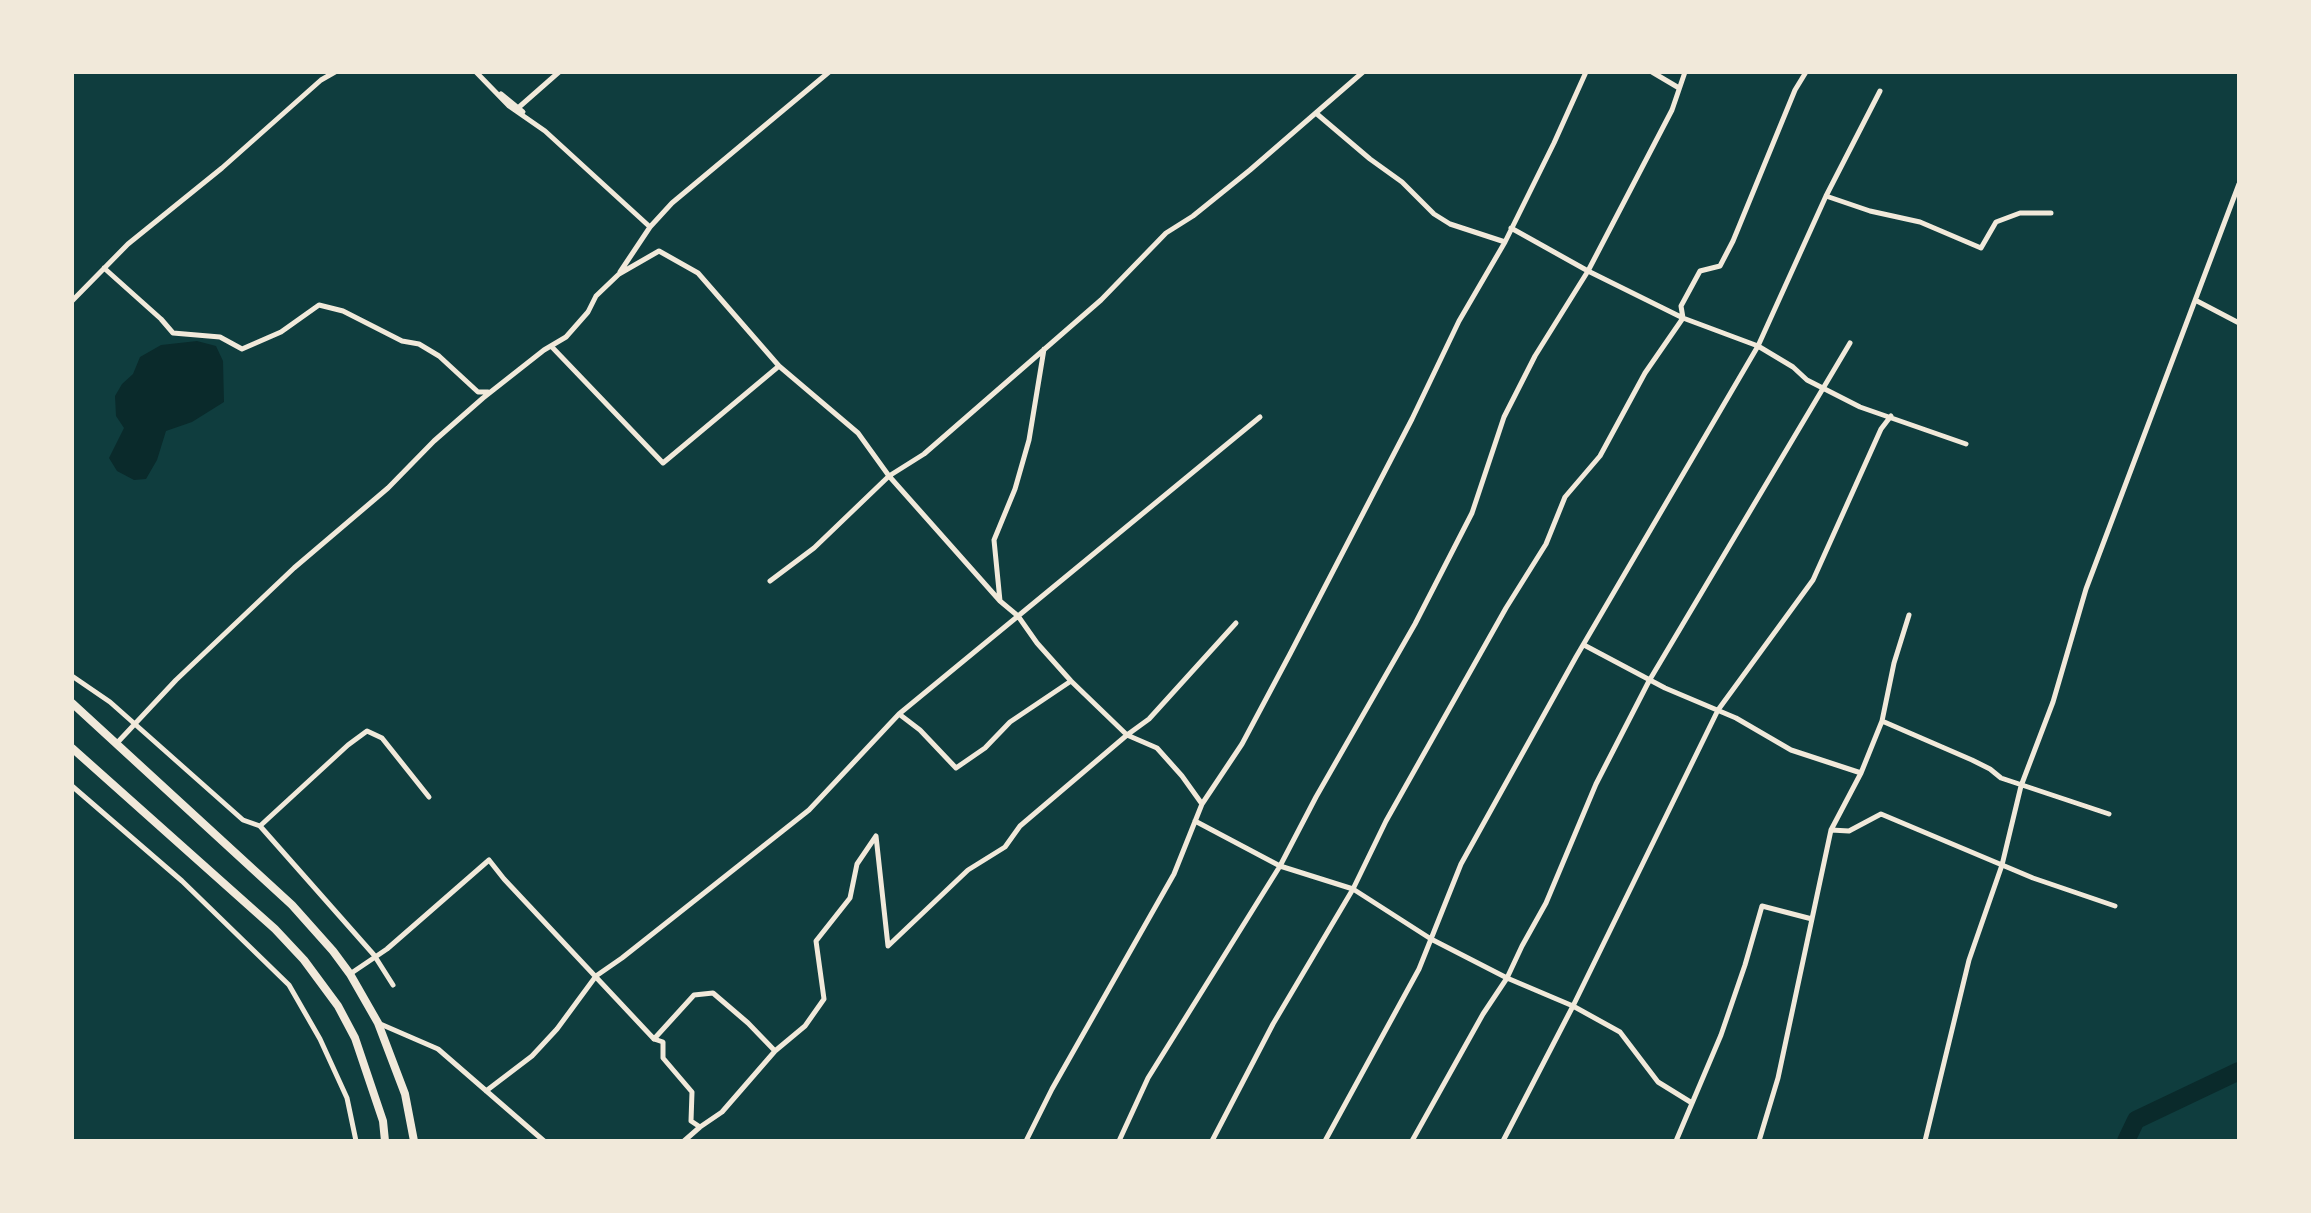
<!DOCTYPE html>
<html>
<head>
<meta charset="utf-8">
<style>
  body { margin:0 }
  #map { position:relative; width:2311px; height:1213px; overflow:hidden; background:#0f3d3e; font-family:"Archivo Narrow",sans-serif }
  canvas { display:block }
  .frame { position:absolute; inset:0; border:74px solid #f1e9da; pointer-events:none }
</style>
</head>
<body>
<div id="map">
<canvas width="2311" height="1213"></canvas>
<div class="frame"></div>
</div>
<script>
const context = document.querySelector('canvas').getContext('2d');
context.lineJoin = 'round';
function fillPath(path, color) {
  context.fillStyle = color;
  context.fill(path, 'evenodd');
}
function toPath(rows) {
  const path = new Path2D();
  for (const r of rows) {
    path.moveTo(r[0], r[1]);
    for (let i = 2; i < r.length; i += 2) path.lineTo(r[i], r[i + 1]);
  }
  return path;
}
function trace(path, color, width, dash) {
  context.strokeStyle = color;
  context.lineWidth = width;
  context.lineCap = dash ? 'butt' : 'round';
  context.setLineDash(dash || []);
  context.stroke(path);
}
const water = toPath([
  [197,341,216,346,223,361,224,402,192,422,166,431,157,460,146,479,134,480,117,471,109,458,124,428,116,416,115,396,122,384,133,374,140,357,161,345]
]);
const river = toPath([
  [2126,1141,2136,1120,2239,1071]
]);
const minor = toPath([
  [476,72,509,106,545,131,650,227,620,272],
  [1652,72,1679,88],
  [501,94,523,112],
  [518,108,559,72],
  [1317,114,1370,159,1402,182,1434,214,1450,224,1505,242],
  [1826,196,1870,211,1920,222,1981,248,1996,222,2020,213,2051,213],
  [650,227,672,203,829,72],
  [1511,228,1588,271,1683,318,1758,346,1793,367,1807,380,1860,407,1966,444],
  [104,268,161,319,173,333,220,337,242,349,281,332,319,305,343,311,402,341,419,344,439,356,478,392,488,392],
  [72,301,128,244,222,168,321,80,335,72],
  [2197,301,2239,323],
  [551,346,663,463,779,366],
  [770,581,814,548,889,476,924,454,1101,300,1166,233,1193,216,1250,170,1363,72],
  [1000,601,994,540,1015,489,1029,440,1044,349],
  [1584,645,1665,688,1736,718,1791,750,1861,773],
  [72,676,110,702,243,820,260,826,374,955,393,985],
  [899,714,1260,417],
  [1882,721,1972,760,1990,769,2001,778,2109,814],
  [117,743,176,680,294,568,388,488,434,441,483,398,544,350,566,337,588,312,596,296,619,274,659,251,698,273,779,366,858,433,889,476,1000,601,1018,616,1037,643,1071,681,1127,735,1157,748,1182,776,1202,804],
  [72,786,182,881,289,985,320,1039,347,1098,356,1141],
  [1195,821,1280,866,1353,889,1431,939,1507,978,1573,1006,1620,1032,1658,1082,1692,1103],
  [260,826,348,745,367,731,382,738,429,797],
  [1831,830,1849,831,1881,814,2033,878,2115,906],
  [350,974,387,949,489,860,504,879,654,1039],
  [378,1023,438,1049,544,1141],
  [486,1091,532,1056,557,1029,596,976,622,958,809,810,899,714,920,730,956,768,985,748,1010,722,1071,681],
  [700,1127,722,1112,775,1051],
  [684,1141,700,1127,691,1121,692,1092,663,1058,663,1042,654,1039,694,995,713,993,748,1023,775,1051,805,1026,824,999,816,941,850,898,857,864,876,836,888,946,968,870,1005,847,1020,826,1127,735,1149,719,1236,623],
  [1026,1141,1052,1089,1174,874,1202,804,1242,744,1290,654,1412,419,1459,321,1505,242,1554,143,1586,72],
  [1119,1141,1148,1078,1280,866,1316,797,1415,624,1472,513,1504,417,1535,356,1588,271,1672,110,1685,72],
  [1212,1141,1273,1024,1353,889,1386,821,1506,608,1546,544,1565,497,1600,456,1645,373,1683,318,1681,306,1700,271,1720,266,1733,241,1795,90,1806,72],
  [1325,1141,1419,969,1461,864,1576,657,1758,346,1826,196,1880,91],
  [1412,1141,1483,1014,1507,978,1522,946,1546,903,1596,784,1649,681,1850,343],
  [1503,1141,1573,1006,1718,710,1813,580,1881,429,1891,416],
  [1676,1141,1721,1035,1745,965,1762,906,1812,919],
  [1759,1141,1778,1078,1831,830,1861,773,1882,721,1894,663,1909,615],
  [1925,1141,1969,960,2002,865,2021,786,2053,702,2086,589,2239,184]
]);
const trunk = toPath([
  [72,703,292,905,333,951,350,974,378,1023,405,1094,414,1141],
  [72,748,275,929,304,960,338,1006,355,1038,383,1121,385,1141]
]);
fillPath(water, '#0a2a2b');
trace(river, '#0a2a2b', 18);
trace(minor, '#f1e9da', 5);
trace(trunk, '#f1e9da', 8);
</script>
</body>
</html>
